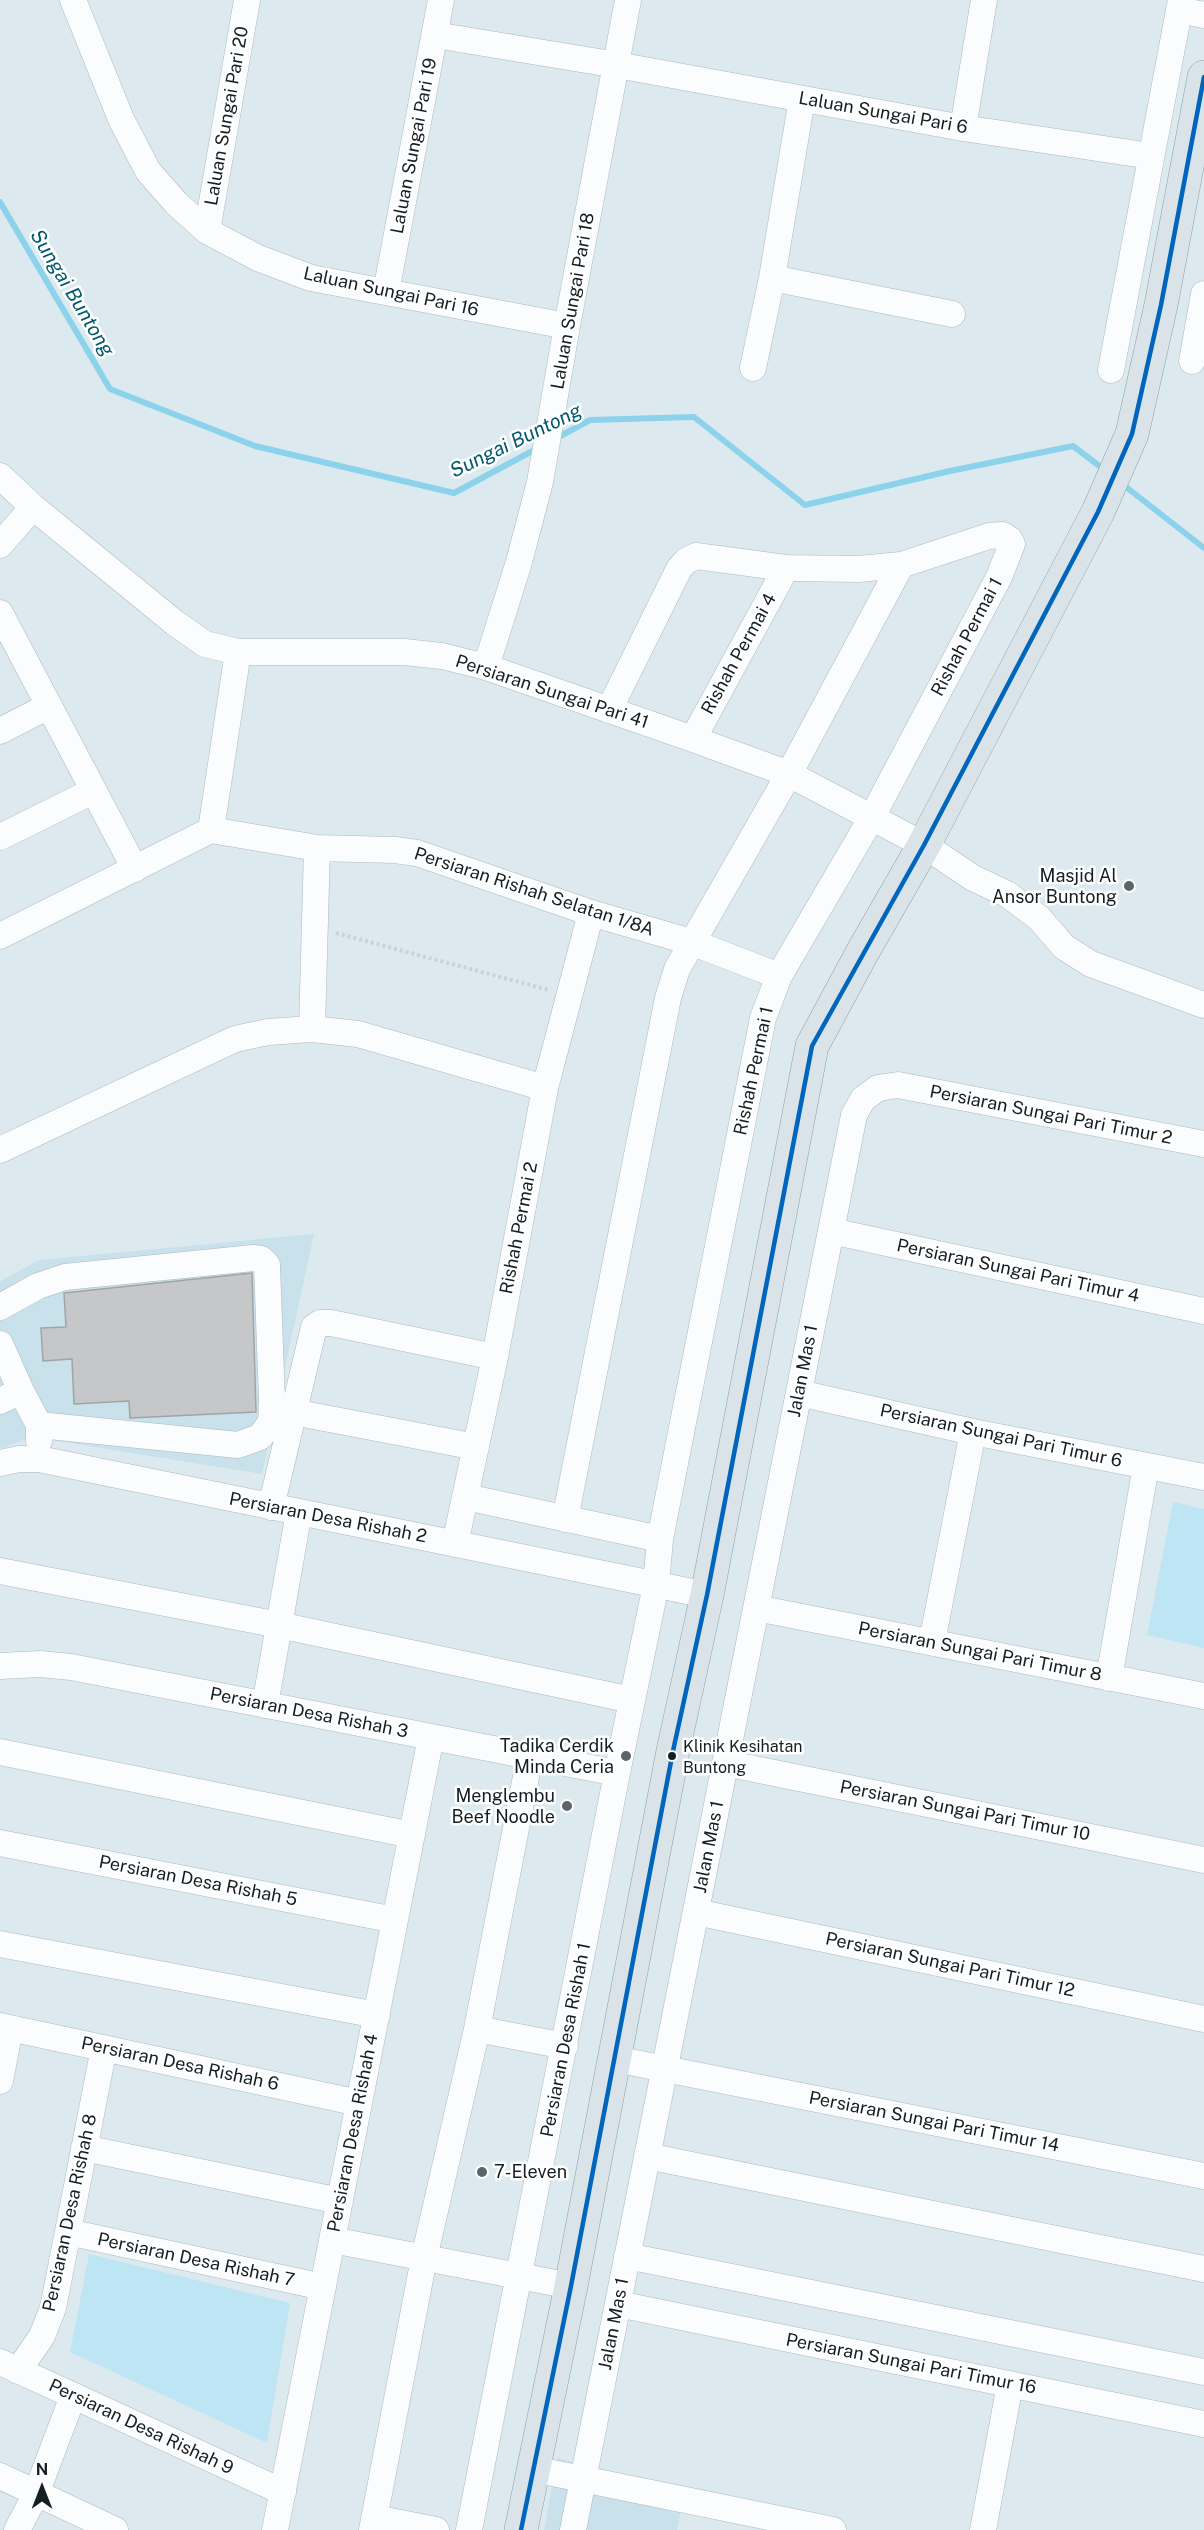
<!DOCTYPE html>
<html>
<head>
<meta charset="utf-8">
<style>
  body { margin:0 }
  #map { position:relative; width:1204px; height:2530px; overflow:hidden; background:#dceaf0; font-family:"Public Sans",sans-serif }
  canvas { display:block }
  .north { position:absolute; left:12px; top:2458px; width:60px; height:60px; -webkit-text-stroke:4px #fff; paint-order:stroke; rotate:0deg; font-size:16px; font-weight:700; line-height:24px; text-align:center; color:#151f22 }
  .north::after { content:''; display:block; margin:auto; width:21px; height:27px; background:#151f22; clip-path:polygon(50% 0,100% 100%,50% 72%,0 100%) }
</style>
</head>
<body>
<div id="map">
<canvas width="1204" height="2530"></canvas>
<div class="north">N</div>
</div>
<script>
const context = document.querySelector('canvas').getContext('2d');
context.lineJoin = 'round';
function fillPath(path, color) {
  context.fillStyle = color;
  context.fill(path, 'evenodd');
}
function toPath(rows) {
  const path = new Path2D();
  for (const r of rows) {
    path.moveTo(r[0], r[1]);
    for (let i = 2; i < r.length; i += 2) path.lineTo(r[i], r[i + 1]);
  }
  return path;
}
function trace(path, color, width, dash) {
  context.strokeStyle = color;
  context.lineWidth = width;
  context.lineCap = dash ? 'butt' : 'round';
  context.setLineDash(dash || []);
  context.stroke(path);
}
function drawText(font, color, halo, rows, align = 'center') {
  context.font = font + ' "Public Sans",sans-serif';
  context.lineWidth = 5;
  context.setLineDash([]);
  context.textBaseline = 'middle';
  context.strokeStyle = halo;
  context.fillStyle = color;
  for (const [text, x, y, turn = 0] of rows) {
    context.save();
    context.translate(x, y);
    context.rotate((+turn || 0) * Math.PI / 180);
    context.textAlign = isNaN(turn) ? turn : align;
    if (halo) context.strokeText(text, 0, 0);
    context.fillText(text, 0, 0);
    context.restore();
  }
}
const built = toPath([
  [314,1234,262,1474,32,1437,0,1449,0,1281,39,1260],
  [557,2458,685,2489,677,2530,544,2530]
]);
const green = toPath([
  [1173,1502,1204,1509,1204,1648,1147,1635],
  [89,2254,290,2303,267,2443,70,2352]
]);
const stream = toPath([
  [0,202,110,389,255,446,454,493,538,448],
  [555,439,590,420,694,417,805,505,950,471,1073,446,1106,471],
  [1121,483,1204,548]
]);
const building = toPath([
  [252,1273,256,1412,130,1418,129,1401,74,1404,72,1359,43,1361,41,1328,66,1327,64,1293,252,1273]
]);
const path = toPath([
  [336,933,549,990]
]);
const minor = toPath([
  [73,0,121,119,148,171,176,203,207,231,258,258,311,278,567,326],
  [1179,10,1204,15],
  [435,35,617,65,963,128,1151,156],
  [963,128,984,0],
  [207,231,247,0],
  [772,278,952,314],
  [386,292,441,0],
  [1192,361,1204,294],
  [753,368,772,278,802,99],
  [1111,370,1181,0],
  [0,476,33,507,175,623,205,644,238,652,404,652,442,656,486,667,693,739,789,774,924,845,973,878,1007,894,1039,918,1064,947,1091,964,1204,1005],
  [0,545,33,507],
  [0,613,135,869],
  [486,667,519,562,540,482,567,326,628,0],
  [0,731,49,706],
  [693,739,786,568],
  [211,830,317,848,395,850,417,853,591,913,691,942,779,976],
  [0,837,93,791],
  [0,936,211,830,238,652],
  [312,1029,317,848],
  [0,1150,235,1039,268,1032,312,1029,358,1034,545,1088],
  [831,1231,1204,1311],
  [0,1307,38,1286,65,1277,253,1258,261,1259,267,1265,272,1401,271,1422,260,1437,238,1445,39,1425],
  [0,1344,21,1391],
  [799,1393,973,1432,1204,1477],
  [0,1401,21,1391,39,1425,39,1441],
  [293,1412,476,1447],
  [0,1463,19,1459,39,1459,707,1595],
  [466,1497,660,1539],
  [271,1507,314,1327,320,1323,331,1323,495,1357],
  [565,1519,668,998,677,969,789,774,901,565],
  [455,1544,495,1357,545,1088,591,913],
  [0,1571,279,1625,632,1700],
  [756,1608,1204,1696],
  [932,1642,973,1432],
  [0,1666,40,1664,71,1667,617,1773],
  [1109,1678,1146,1466],
  [265,1705,299,1512],
  [0,1752,412,1835],
  [530,1756,477,2029,565,2046],
  [725,1763,1204,1860],
  [0,1843,395,1920],
  [696,1912,1204,2019],
  [0,1944,377,2015],
  [0,2026,359,2103],
  [615,2059,1204,2176],
  [0,2081,10,2028],
  [84,2148,340,2201],
  [647,2156,1204,2269],
  [68,2232,323,2287],
  [332,2240,571,2286],
  [627,2256,1204,2372],
  [618,2304,1204,2424],
  [0,2362,283,2492],
  [18,2371,42,2336,53,2308,104,2048],
  [533,2469,833,2530],
  [0,2476,115,2530],
  [375,2518,436,2530],
  [17,2530,36,2494,73,2396],
  [275,2530,431,1737],
  [372,2530,424,2258,477,2029],
  [469,2530,617,1773,656,1585,660,1539,763,1018,779,976,872,817,999,577,1012,544,1009,539,1003,535,989,536,901,565,859,569,786,568,696,556,686,561,679,569,609,710],
  [573,2530,854,1115,863,1099,878,1088,898,1085,1204,1144],
  [983,2530,1010,2384]
]);
const major = toPath([
  [521,2530,571,2286,673,1751,707,1595,812,1046,862,953,924,845,1098,512,1132,434,1161,305,1204,77]
]);
const bus1 = toPath([
  [521,2530,571,2286,673,1751,707,1595,812,1046,924,845,1098,512,1132,434,1161,305,1204,77]
]);
const markers = [
  [1129,886,6,"#5b666a"],
  [626,1756,6,"#5b666a"],
  [672,1756,5,"#151f22"],
  [567,1806,6,"#5b666a"],
  [482,2172,6,"#5b666a"]
];
const busNames = [
  ["Klinik Kesihatan",683,1747],
  ["Buntong",683,1768]
];
const streetNames = [
  ["Laluan Sungai Pari 6",883,113,10],
  ["Laluan Sungai Pari 20",227,116,-80],
  ["Laluan Sungai Pari 19",414,146,-79],
  ["Laluan Sungai Pari 16",391,292,12],
  ["Laluan Sungai Pari 18",573,301,-80],
  ["Rishah Permai 1",967,637,-62],
  ["Rishah Permai 4",739,654,-61],
  ["Persiaran Sungai Pari 41",552,692,18],
  ["Persiaran Rishah Selatan 1/8A",534,892,18],
  ["Rishah Permai 1",754,1071,-78],
  ["Persiaran Sungai Pari Timur 2",1051,1115,11],
  ["Rishah Permai 2",519,1228,-79],
  ["Persiaran Sungai Pari Timur 4",1018,1271,12],
  ["Jalan Mas 1",803,1371,-79],
  ["Persiaran Sungai Pari Timur 6",1001,1436,12],
  ["Persiaran Desa Rishah 2",328,1518,11],
  ["Persiaran Sungai Pari Timur 8",980,1652,11],
  ["Persiaran Desa Rishah 3",309,1713,11],
  ["Persiaran Sungai Pari Timur 10",965,1811,11],
  ["Jalan Mas 1",709,1847,-79],
  ["Persiaran Desa Rishah 5",198,1881,11],
  ["Persiaran Sungai Pari Timur 12",950,1965,12],
  ["Persiaran Desa Rishah 1",566,2040,-79],
  ["Persiaran Desa Rishah 6",180,2064,12],
  ["Persiaran Sungai Pari Timur 14",934,2122,11],
  ["Persiaran Desa Rishah 4",353,2133,-79],
  ["Persiaran Desa Rishah 8",70,2213,-78],
  ["Persiaran Desa Rishah 7",196,2260,12],
  ["Jalan Mas 1",614,2324,-79],
  ["Persiaran Sungai Pari Timur 16",911,2364,11],
  ["Persiaran Desa Rishah 9",141,2427,25]
];
const poiNames = [
  ["Masjid Al",1117,876],
  ["Ansor Buntong",1117,897],
  ["Tadika Cerdik",614,1746],
  ["Minda Ceria",614,1767],
  ["Menglembu",555,1796],
  ["Beef Noodle",555,1817],
  ["7-Eleven",494,2172,"left"]
];
const waterNames = [
  ["Sungai Buntong",72,293,59],
  ["Sungai Buntong",516,441,-26]
];
fillPath(built, '#c9e1eb');
fillPath(green, '#bee5f3');
trace(stream, '#8cd2ea', 6);
fillPath(building, '#c5c7c8');
trace(building, '#a1a4a5', 1.5);
trace(minor, '#adb8bc', 27);
trace(major, '#8ca0a7', 34);
trace(path, '#cdd1d3', 4, [3, 3]);
trace(minor, '#fafcfd', 26);
trace(major, '#dae4e8', 33);
trace(bus1, '#0065bd', 4.5);
for (const [x, y, r, color] of markers) {
  const dot = new Path2D();
  dot.arc(x, y, r, 0, 2 * Math.PI);
  context.fillStyle = color;
  context.fill(dot);
  trace(dot, '#fff', 2);
}
drawText('16px', '#151f22', '#fff', busNames, 'left');
drawText('18px', '#151f22', '#fff', streetNames);
drawText('18px', '#151f22', '#fff', poiNames, 'right');
drawText('italic 20px', '#02586d', '#fff', waterNames);
</script>
</body>
</html>
